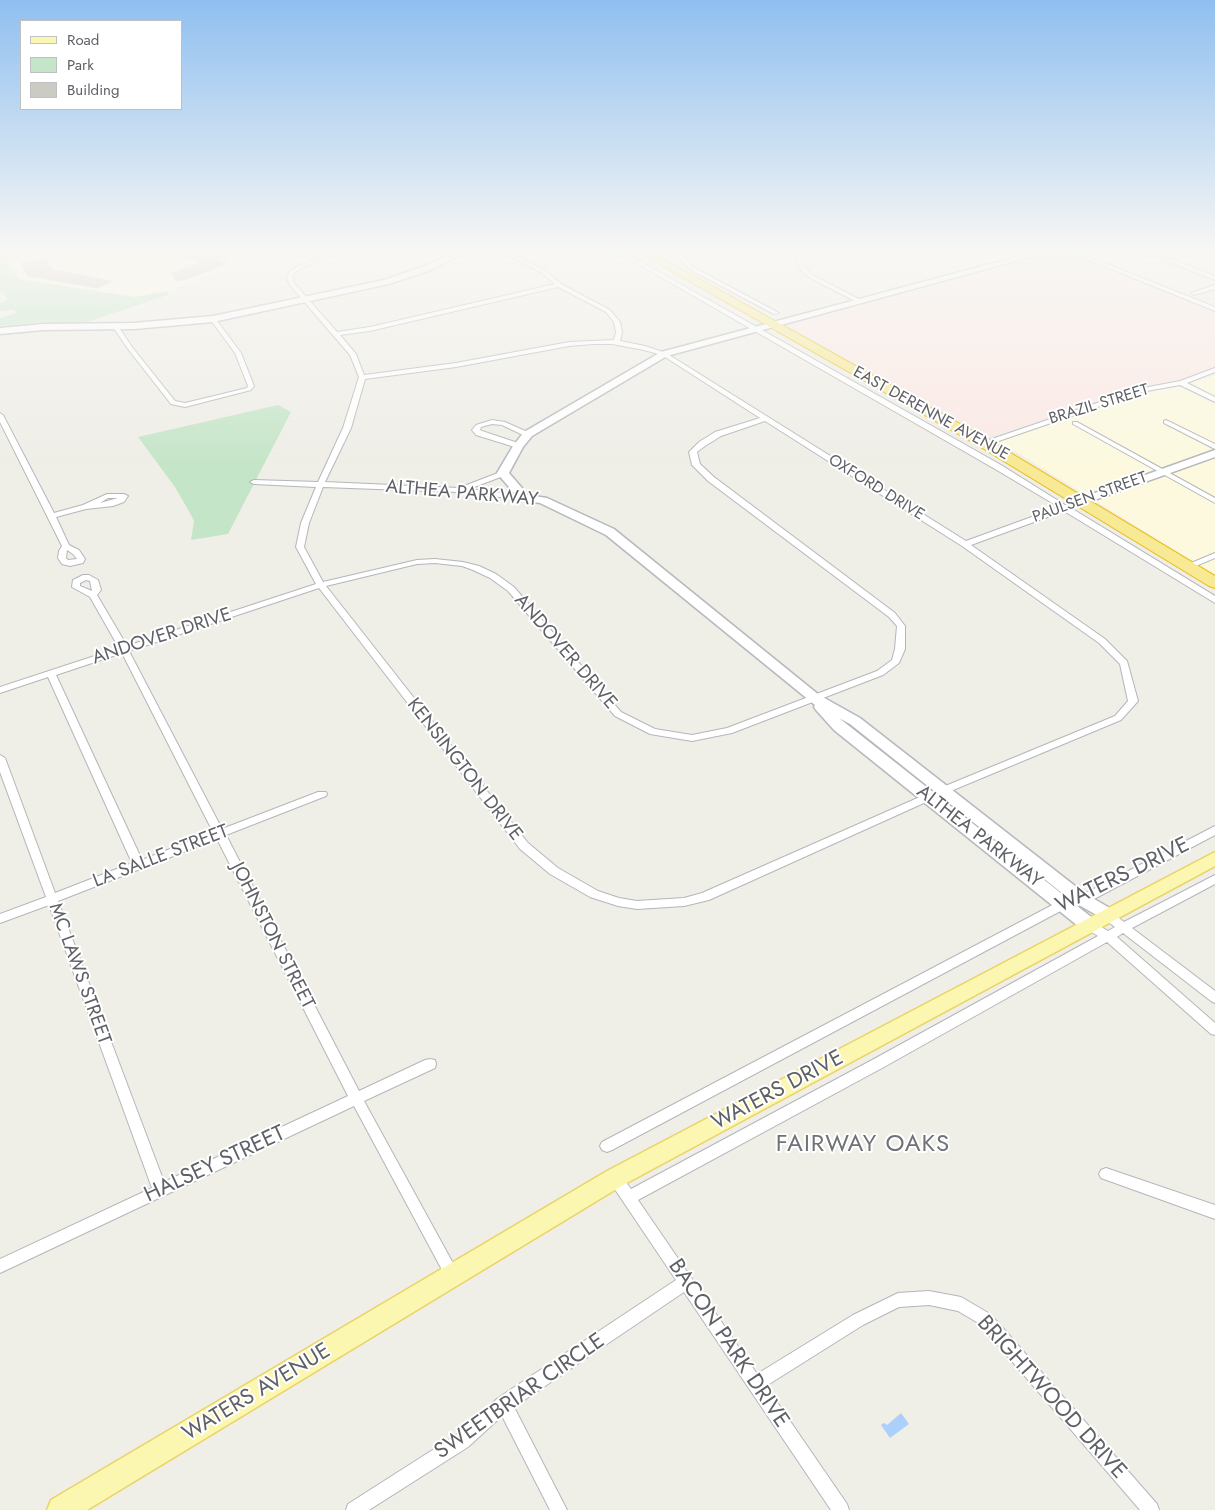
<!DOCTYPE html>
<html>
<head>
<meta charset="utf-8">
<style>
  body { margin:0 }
  #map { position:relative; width:1215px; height:1510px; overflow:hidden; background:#efeee7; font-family:Jost,sans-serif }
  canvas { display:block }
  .legend { position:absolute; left:20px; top:20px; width:162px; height:90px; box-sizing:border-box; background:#fff; border:1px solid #bfc0c2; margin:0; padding:6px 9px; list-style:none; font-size:15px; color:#5e6166 }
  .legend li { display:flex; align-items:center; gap:10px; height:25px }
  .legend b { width:25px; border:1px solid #bfc0c2 }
</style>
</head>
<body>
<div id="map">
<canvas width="1215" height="1510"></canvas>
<ul class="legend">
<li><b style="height:6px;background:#fbf7b0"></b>Road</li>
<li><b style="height:14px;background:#c5e5c8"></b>Park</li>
<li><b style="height:14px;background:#cbcac3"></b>Building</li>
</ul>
</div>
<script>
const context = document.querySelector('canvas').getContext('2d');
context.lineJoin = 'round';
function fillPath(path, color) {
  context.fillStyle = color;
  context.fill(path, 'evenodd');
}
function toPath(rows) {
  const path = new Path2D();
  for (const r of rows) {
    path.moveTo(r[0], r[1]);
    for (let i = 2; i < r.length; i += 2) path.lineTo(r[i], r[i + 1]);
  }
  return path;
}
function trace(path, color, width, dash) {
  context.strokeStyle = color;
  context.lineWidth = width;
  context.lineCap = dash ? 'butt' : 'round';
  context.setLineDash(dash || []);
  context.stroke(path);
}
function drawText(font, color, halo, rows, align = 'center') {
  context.font = font + ' Jost,sans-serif';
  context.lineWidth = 4;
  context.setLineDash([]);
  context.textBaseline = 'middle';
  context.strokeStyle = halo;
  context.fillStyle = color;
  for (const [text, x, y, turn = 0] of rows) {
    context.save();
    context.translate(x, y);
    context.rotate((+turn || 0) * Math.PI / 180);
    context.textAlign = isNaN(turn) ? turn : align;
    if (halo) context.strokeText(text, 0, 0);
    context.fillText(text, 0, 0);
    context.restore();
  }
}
const commercial = toPath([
  [39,252,265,252,266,253,167,291,135,297,19,279,6,258],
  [1215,375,1215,575,998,441,1138,394,1182,386]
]);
const medical = toPath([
  [1059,252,1068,253,1215,312,1215,367,1165,385,1130,390,992,436,931,406,788,326]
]);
const green = toPath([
  [0,263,11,266,19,279,135,297,167,291,168,295,90,321,73,324,40,322,0,326,0,318,16,313,14,310,0,311,0,303,8,300,2,292,0,292],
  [278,405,291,412,228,534,191,540,194,521,190,513,175,487,138,437]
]);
const water = toPath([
  [901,1413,909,1424,890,1438,881,1425,884,1423,887,1425]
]);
const building = toPath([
  [175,252,224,252,225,257,214,259,228,263,188,279,176,281,171,273,201,263,175,252],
  [45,259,53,270,112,281,97,288,28,276,21,263,45,259]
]);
const street = toPath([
  [333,252,341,252,302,268,294,273,293,277,294,283,337,332,370,327,555,284,542,273,501,252,509,252,546,271,561,284,610,310,620,322,622,332,620,341,645,346,666,353,966,541,1059,507,995,469,617,252,624,252,1001,465,1065,505,1073,504,1074,506,1071,508,1215,596,1215,603,1064,511,971,545,1105,639,1127,661,1138,701,1121,720,946,793,709,900,684,906,637,909,618,906,590,897,550,874,520,849,319,588,129,651,222,829,318,792,326,792,327,794,326,796,226,835,359,1091,425,1060,430,1059,435,1060,436,1064,435,1068,364,1101,460,1276,458,1281,453,1283,448,1281,354,1106,0,1273,0,1259,152,1188,49,905,0,923,0,914,46,897,0,772,0,755,5,758,55,893,132,863,48,677,0,693,0,687,119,648,90,597,72,587,73,580,83,575,89,575,98,580,101,590,97,595,127,646,316,584,296,547,301,523,316,487,254,484,250,482,254,480,318,482,343,428,359,377,350,355,289,284,287,277,290,271,298,266,333,252],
  [558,287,606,312,614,322,616,332,614,340,569,342,456,363,364,375,356,354,340,335,370,331,558,287],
  [593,344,612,344,644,350,662,355,760,418,715,432,699,442,689,452,692,465,708,481,889,617,897,626,895,649,892,660,877,671,727,728,692,735,655,729,621,712,514,587,496,574,479,566,463,562,435,559,417,560,323,582,304,547,309,523,323,487,459,492,524,500,528,498,524,496,469,489,506,475,506,471,503,471,459,488,325,482,351,428,365,379,456,367,569,346,593,344],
  [765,421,962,546,1099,643,1120,664,1128,701,1115,716,938,789,702,893,684,898,637,901,619,898,598,891,558,868,528,843,326,586,417,564,435,563,462,566,473,570,490,578,508,591,615,716,650,734,692,741,732,733,883,675,899,663,905,649,905,626,895,613,714,477,700,464,697,452,705,446,721,436,765,421],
  [86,580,90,581,92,591,80,586,80,583,86,580],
  [122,653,213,832,142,860,56,675,122,653],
  [217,839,348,1096,164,1182,58,901,217,839],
  [673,252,679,252,693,267,779,313,774,314,689,269,673,252],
  [792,252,798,252,806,269,814,276,861,300,861,302,857,302,810,278,801,270,792,252],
  [1069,252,1077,252,1215,307,1215,311,1069,252],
  [1144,252,1152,252,1215,276,1215,280,1144,252],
  [1215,285,1215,289,1194,295,1191,293,1215,285],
  [213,317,215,318,241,353,254,386,251,390,185,407,171,404,128,349,113,327,118,326,132,347,175,401,185,403,247,388,248,386,235,353,210,319,213,317],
  [1215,368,1215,372,1187,383,1215,397,1215,402,1180,385,1141,392,987,445,980,443,1138,389,1180,381,1215,368],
  [0,413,3,415,54,513,83,505,107,494,124,494,128,496,124,502,113,506,86,509,56,517,69,545,79,550,85,559,83,563,70,566,62,564,58,558,59,551,62,546,0,422,0,413],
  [108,498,118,498,100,503,108,498],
  [67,550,73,554,77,559,68,560,66,558,67,550],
  [492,420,505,422,532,434,525,436,502,425,492,424,481,427,480,430,482,431,521,444,522,446,518,448,476,435,472,430,476,425,492,420],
  [1166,420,1215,444,1215,449,1164,423,1164,421,1166,420],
  [1073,422,1077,422,1215,498,1215,503,1073,424,1073,422],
  [1215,553,1215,558,1191,568,1188,568,1184,566,1215,553],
  [1215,826,1215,835,1094,899,1080,901,1068,907,612,1150,607,1152,602,1150,600,1146,602,1142,1060,901,1074,894,1088,892,1215,826],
  [1215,875,1215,884,1132,928,1215,991,1215,1003,1211,1001,1123,933,1117,937,1215,1023,1215,1035,1211,1034,1107,942,884,1067,638,1200,757,1374,853,1315,898,1293,929,1291,961,1297,990,1314,1002,1327,1157,1504,1159,1510,1140,1510,980,1324,958,1311,929,1305,899,1307,863,1325,766,1386,847,1504,849,1510,831,1510,684,1292,514,1407,567,1510,550,1510,502,1416,468,1447,369,1510,346,1510,348,1504,456,1435,498,1398,676,1280,610,1182,608,1178,610,1174,615,1172,620,1174,631,1189,874,1059,1098,936,1085,928,1083,925,1085,922,1089,921,1093,922,1108,931,1115,927,1103,918,1101,915,1103,912,1107,911,1111,912,1124,922,1215,875],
  [1106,1168,1215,1205,1215,1219,1101,1178,1099,1174,1101,1170,1106,1168]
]);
const secondary = toPath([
  [454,252,465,252,431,270,389,284,213,322,134,329,43,330,0,334,0,328,43,324,134,323,213,316,384,280,425,266,454,252],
  [1035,252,1049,252,667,356,532,436,523,447,509,473,528,495,547,498,614,529,819,695,860,718,1084,893,1113,910,1116,915,1113,920,1107,921,1072,901,850,724,839,718,1095,920,1098,925,1095,930,1089,932,1083,930,834,730,816,710,814,707,815,705,606,535,540,503,520,500,497,473,513,446,524,432,661,352,1035,252],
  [1215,450,1215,457,1086,503,1078,503,1076,501,1078,499,1215,450]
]);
const primary = toPath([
  [10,252,28,252,0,260,0,254,10,252],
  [1215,852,1215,866,623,1185,87,1510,47,1510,51,1500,607,1171,1215,852]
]);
const highway = toPath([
  [638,252,651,252,989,440,1215,576,1215,588,1209,586,979,446,638,252]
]);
const farStreetnames = [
  ["BRAZIL STREET",1099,405,-17],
  ["EAST DERENNE AVENUE",931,414,29],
  ["OXFORD DRIVE",876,488,32],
  ["PAULSEN STREET",1090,498,-20]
];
const streetNames = [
  ["ALTHEA PARKWAY",462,494,5],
  ["ANDOVER DRIVE",162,637,-18],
  ["ANDOVER DRIVE",565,652,49],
  ["KENSINGTON DRIVE",464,770,52],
  ["ALTHEA PARKWAY",979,837,38],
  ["LA SALLE STREET",161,857,-21],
  ["JOHNSTON STREET",272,936,63],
  ["MC LAWS STREET",79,974,70]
];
const nearStreetnames = [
  ["WATERS DRIVE",1123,876,-26],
  ["WATERS DRIVE",778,1091,-28],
  ["HALSEY STREET",215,1165,-25],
  ["BACON PARK DRIVE",728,1344,56],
  ["WATERS AVENUE",257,1393,-31],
  ["SWEETBRIAR CIRCLE",520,1397,-35],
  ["BRIGHTWOOD DRIVE",1051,1398,48]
];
const nearNeighbourhoodnames = [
  ["FAIRWAY OAKS",863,1145]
];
fillPath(commercial, '#fcf9df');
fillPath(medical, '#fbe9e5');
fillPath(green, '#c5e5c8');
fillPath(water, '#abd0fb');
fillPath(building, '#cbcac3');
trace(building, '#d4d1c5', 1);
trace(street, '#b4b6ba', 2);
trace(secondary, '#b5b8bd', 3);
trace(primary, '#ebd364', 3);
trace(highway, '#eabc0c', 2);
fillPath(street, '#fff');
fillPath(secondary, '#fff');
fillPath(primary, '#fbf7b0');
fillPath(highway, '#f8e995');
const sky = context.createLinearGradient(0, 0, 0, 464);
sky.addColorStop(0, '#8fbff0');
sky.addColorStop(0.54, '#f8f7f4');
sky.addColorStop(1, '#f8f7f400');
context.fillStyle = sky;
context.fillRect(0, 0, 1215, 464);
drawText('16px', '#5e6166', '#fff', farStreetnames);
drawText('19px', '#5e6166', '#fff', streetNames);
drawText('22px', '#5e6166', '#fff', nearStreetnames);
context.letterSpacing = '1px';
drawText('24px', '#6f7378', '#fff', nearNeighbourhoodnames);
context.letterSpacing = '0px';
</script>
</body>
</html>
